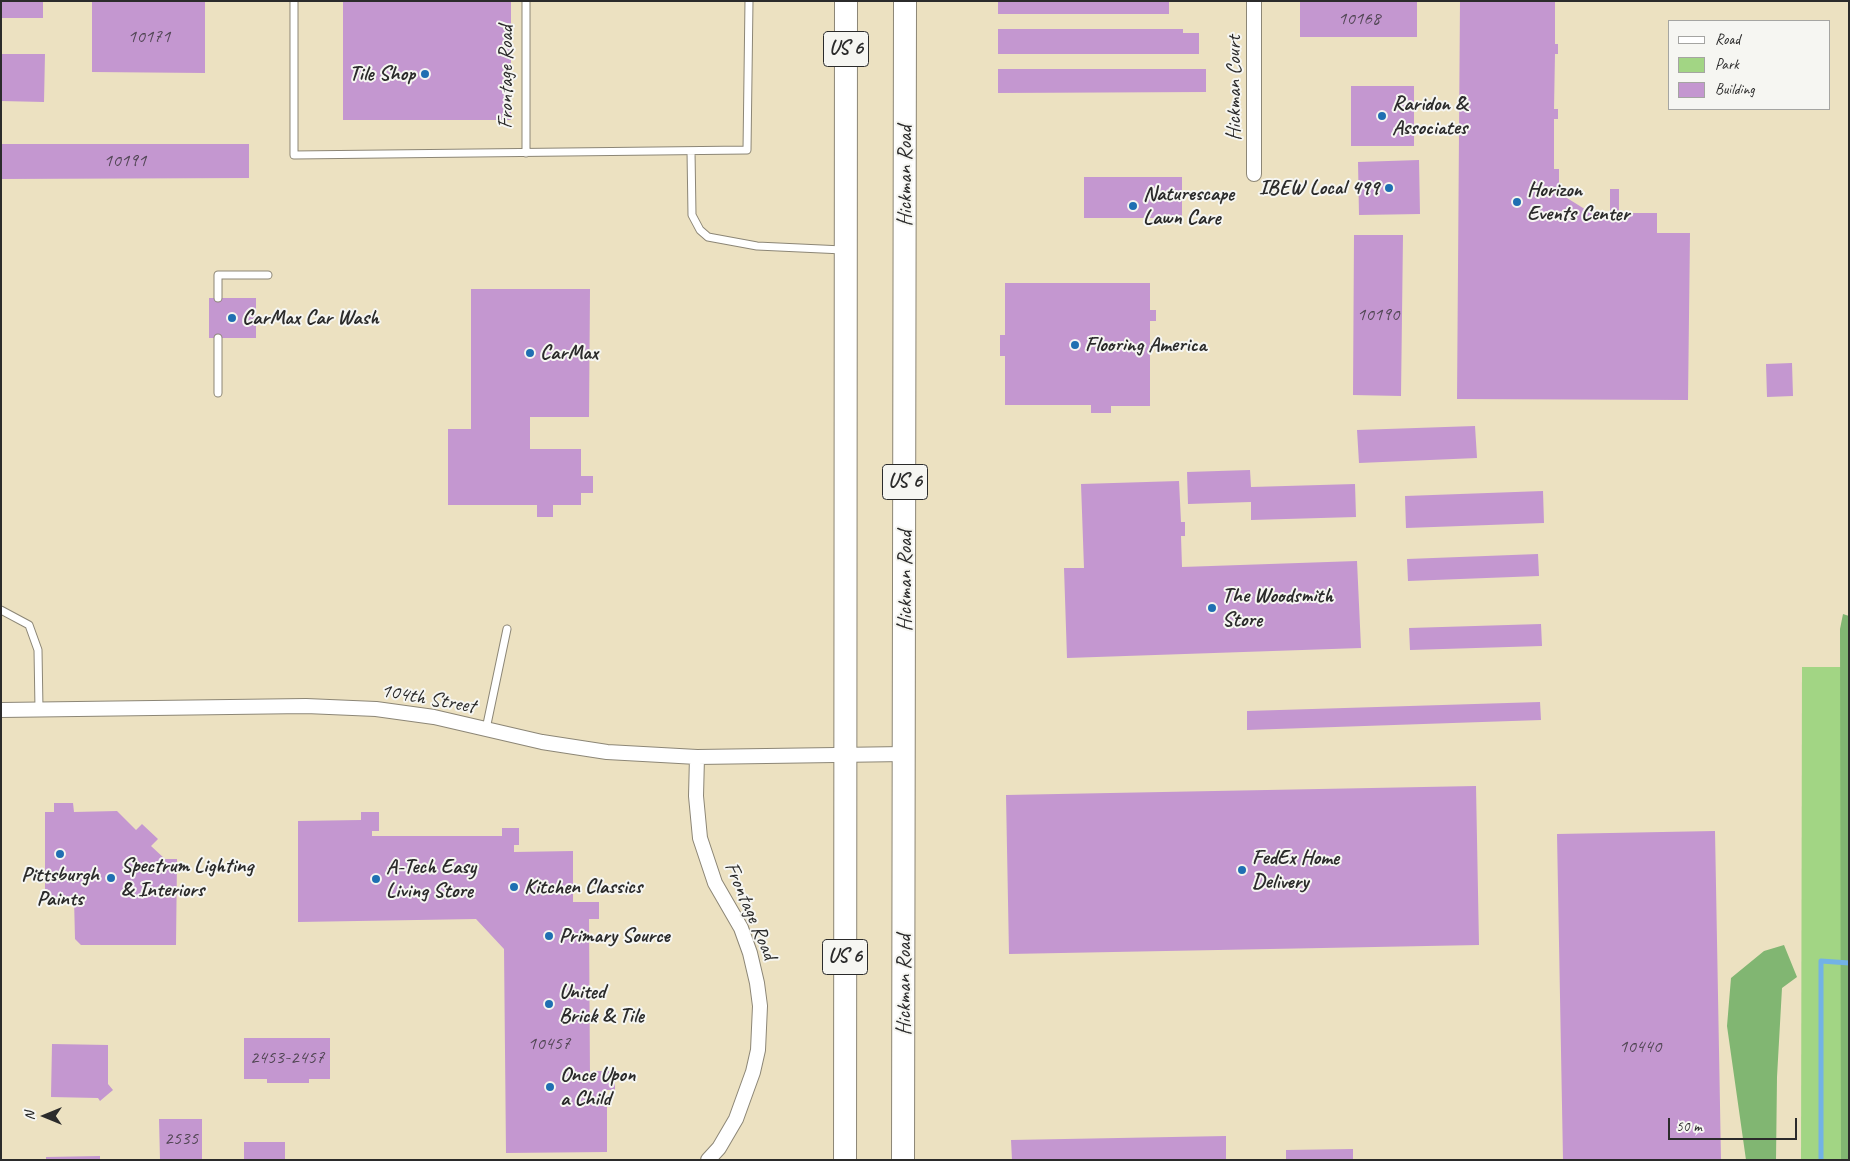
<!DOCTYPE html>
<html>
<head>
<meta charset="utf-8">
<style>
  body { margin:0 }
  #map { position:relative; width:1850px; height:1161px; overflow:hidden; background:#ece1c1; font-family:Caveat,sans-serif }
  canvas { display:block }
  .frame { position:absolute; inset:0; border:2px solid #2b2b2b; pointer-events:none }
  .legend { position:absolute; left:1668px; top:20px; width:162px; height:90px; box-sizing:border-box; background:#f6f6f2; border:1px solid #a5a5a2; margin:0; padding:6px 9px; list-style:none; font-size:15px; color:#2b2b2b }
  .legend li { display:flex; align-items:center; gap:10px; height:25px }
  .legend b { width:25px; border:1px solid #a5a5a2 }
  .north { position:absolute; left:20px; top:1091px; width:50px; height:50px; -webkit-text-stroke:4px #f6f6f2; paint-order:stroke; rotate:270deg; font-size:14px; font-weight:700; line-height:20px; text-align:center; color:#2b2b2b }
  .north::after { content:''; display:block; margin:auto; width:18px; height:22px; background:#2b2b2b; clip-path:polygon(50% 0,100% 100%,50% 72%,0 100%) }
  .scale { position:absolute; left:1668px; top:1118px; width:129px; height:22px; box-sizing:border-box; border:2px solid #2b2b2b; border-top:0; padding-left:6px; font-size:15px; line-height:18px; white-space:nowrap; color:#2b2b2b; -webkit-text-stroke:4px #f6f6f2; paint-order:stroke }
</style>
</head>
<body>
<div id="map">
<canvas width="1850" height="1161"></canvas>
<div class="frame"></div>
<ul class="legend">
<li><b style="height:6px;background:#fff"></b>Road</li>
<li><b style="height:14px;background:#a2d584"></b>Park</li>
<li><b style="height:14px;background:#c497d0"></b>Building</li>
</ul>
<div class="north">N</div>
<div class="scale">50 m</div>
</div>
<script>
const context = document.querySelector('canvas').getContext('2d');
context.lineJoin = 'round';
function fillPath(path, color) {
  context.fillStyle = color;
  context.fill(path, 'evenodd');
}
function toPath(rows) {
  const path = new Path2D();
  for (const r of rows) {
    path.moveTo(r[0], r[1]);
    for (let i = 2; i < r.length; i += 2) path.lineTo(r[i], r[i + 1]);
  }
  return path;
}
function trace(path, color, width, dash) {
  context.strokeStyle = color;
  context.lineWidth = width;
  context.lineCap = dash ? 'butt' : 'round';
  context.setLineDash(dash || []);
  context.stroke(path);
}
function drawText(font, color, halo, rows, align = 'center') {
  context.font = font + ' Caveat,sans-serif';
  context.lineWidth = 4;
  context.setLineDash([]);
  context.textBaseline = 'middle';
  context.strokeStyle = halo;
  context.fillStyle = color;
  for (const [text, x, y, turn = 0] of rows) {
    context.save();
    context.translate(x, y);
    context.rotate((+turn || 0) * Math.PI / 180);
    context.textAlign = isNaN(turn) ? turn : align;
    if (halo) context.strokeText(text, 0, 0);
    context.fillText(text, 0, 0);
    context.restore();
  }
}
const green = toPath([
  [1802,667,1849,667,1849,1160,1801,1160]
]);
const forest = toPath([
  [1843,614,1849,616,1849,1160,1841,1160,1840,629],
  [1784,945,1797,977,1782,988,1777,1077,1776,1160,1746,1160,1727,1026,1731,978,1764,951]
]);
const stream = toPath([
  [1821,1160,1821,961,1849,963]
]);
const building = toPath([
  [1,1,43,1,43,18,1,18],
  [92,1,205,1,205,73,92,72],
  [343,1,511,1,511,120,343,120],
  [998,1,1169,1,1169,14,998,14],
  [1300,1,1417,1,1417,37,1300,37],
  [1460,1,1555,1,1555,44,1558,44,1558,54,1555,54,1554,109,1558,109,1558,119,1554,119,1554,169,1559,169,1559,193,1591,213,1610,213,1610,189,1619,189,1619,213,1657,213,1657,233,1690,233,1688,400,1457,399],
  [998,29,1183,29,1183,33,1199,33,1199,54,998,54],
  [1,54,45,54,44,102,1,101],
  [998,69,1206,69,1206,92,998,93],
  [1351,86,1414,86,1414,146,1351,146],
  [1,144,249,144,249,178,1,179],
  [1419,160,1420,214,1359,215,1358,162],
  [1084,177,1182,177,1182,218,1084,218],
  [1354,235,1403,235,1401,396,1353,395],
  [1005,283,1150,283,1150,310,1156,310,1156,321,1150,321,1150,406,1111,406,1111,413,1091,413,1091,405,1005,405,1005,356,1000,356,1000,335,1005,335],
  [471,289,590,289,589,417,530,417,530,449,581,449,581,476,593,476,593,493,581,493,581,505,553,505,553,517,537,517,537,505,448,505,448,429,471,429],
  [209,298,256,298,256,338,209,338],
  [1792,363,1793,396,1767,397,1766,364],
  [1475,426,1477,458,1359,463,1357,430],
  [1250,470,1251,487,1355,484,1356,517,1251,520,1251,502,1188,504,1187,472],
  [1179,481,1181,522,1185,522,1185,536,1181,536,1182,567,1357,561,1361,648,1067,658,1064,568,1084,568,1081,484],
  [1543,491,1544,523,1406,528,1405,496],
  [1538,554,1539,576,1408,581,1407,559],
  [1541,624,1542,646,1410,650,1409,628],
  [1540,702,1541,720,1247,730,1247,711],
  [1476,786,1479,945,1009,954,1006,795],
  [54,803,73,803,74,812,117,811,136,830,142,824,158,839,151,846,165,859,177,859,176,945,81,945,75,939,74,898,45,898,45,812,54,812],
  [361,812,379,812,379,831,372,831,372,836,502,836,502,828,519,828,519,845,514,845,514,852,573,851,573,902,599,902,599,919,589,919,590,1079,597,1079,596,1071,615,1071,615,1090,607,1090,607,1152,506,1153,504,949,476,919,298,922,298,821,361,820],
  [1715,831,1721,1160,1563,1160,1557,834],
  [244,1038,330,1038,330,1079,309,1079,309,1083,267,1083,267,1079,244,1079],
  [52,1044,108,1045,108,1084,113,1090,100,1101,98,1098,51,1097],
  [159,1119,202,1119,202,1160,160,1160],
  [1226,1136,1226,1160,1012,1160,1011,1140],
  [244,1142,285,1142,285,1160,244,1160],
  [1353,1149,1353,1160,1286,1160,1286,1150],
  [100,1156,100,1160,46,1160,46,1157]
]);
const lane = toPath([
  [294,1,294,155,747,150,749,1],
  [691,151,692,215,700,230,708,237,757,246,843,250],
  [526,153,526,1],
  [218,298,218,275,268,275],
  [218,393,218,338],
  [1,610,29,625,38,650,39,709],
  [486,729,507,629]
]);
const street = toPath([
  [1254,1,1254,174],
  [1,710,306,706,376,709,434,717,542,742,607,752,697,757,905,754],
  [697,757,696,796,700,838,715,883,741,928,750,953,757,983,760,1006,758,1050,753,1072,736,1119,719,1148,708,1160]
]);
const primary = toPath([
  [845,1160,846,1],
  [903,1160,905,1]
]);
const markers = [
  [425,74,5,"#1f6fb2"],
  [1382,116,5,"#1f6fb2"],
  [1389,188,5,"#1f6fb2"],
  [1517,202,5,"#1f6fb2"],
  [1133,206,5,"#1f6fb2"],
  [232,318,5,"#1f6fb2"],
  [1075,345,5,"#1f6fb2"],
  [530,353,5,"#1f6fb2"],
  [1212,608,5,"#1f6fb2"],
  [60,854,5,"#1f6fb2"],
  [1242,870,5,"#1f6fb2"],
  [111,878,5,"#1f6fb2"],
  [376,879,5,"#1f6fb2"],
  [514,887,5,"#1f6fb2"],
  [549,936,5,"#1f6fb2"],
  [549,1004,5,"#1f6fb2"],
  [550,1087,5,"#1f6fb2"]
];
const numberNames = [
  ["10168",1359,19],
  ["10171",149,37],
  ["10191",125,161],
  ["10190",1378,315],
  ["10457",549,1044],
  ["10440",1640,1047],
  ["2453-2457",287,1058],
  ["2535",181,1139]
];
const shields = [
  [846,49,45],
  [905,482,45],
  [845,957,45]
];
const shieldNames = [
  ["US 6",846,49],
  ["US 6",905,482],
  ["US 6",845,957]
];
const poiNames = [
  ["Tile Shop",415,74,"right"],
  ["Raridon &",1392,104],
  ["Associates",1392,128],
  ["IBEW Local 499",1379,188,"right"],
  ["Horizon",1527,190],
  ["Events Center",1527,214],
  ["Naturescape",1143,194],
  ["Lawn Care",1143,218],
  ["CarMax Car Wash",242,318],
  ["Flooring America",1085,345],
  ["CarMax",540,353],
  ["The Woodsmith",1222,596],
  ["Store",1222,620],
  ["FedEx Home",1252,858],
  ["Delivery",1252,882],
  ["Spectrum Lighting",121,866],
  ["& Interiors",121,890],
  ["A-Tech Easy",386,867],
  ["Living Store",386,891],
  ["Pittsburgh",60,875,"center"],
  ["Paints",60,899,"center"],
  ["Kitchen Classics",524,887],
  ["Primary Source",559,936],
  ["United",559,992],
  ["Brick & Tile",559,1016],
  ["Once Upon",560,1075],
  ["a Child",560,1099]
];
const streetNames = [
  ["Frontage Road",506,77,-90],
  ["Hickman Court",1234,88,-90],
  ["Hickman Road",905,176,-90],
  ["Hickman Road",905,581,-90],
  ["104th Street",428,699,10],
  ["Frontage Road",750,911,67],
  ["Hickman Road",904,985,-90]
];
fillPath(green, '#a2d584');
fillPath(forest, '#81b672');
trace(stream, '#72b2e6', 5);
fillPath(building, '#c497d0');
trace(lane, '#8c8676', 9);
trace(street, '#8c8676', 16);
trace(primary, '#8c8676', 24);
trace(lane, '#fff', 7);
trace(street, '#fff', 14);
trace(primary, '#fff', 22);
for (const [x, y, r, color] of markers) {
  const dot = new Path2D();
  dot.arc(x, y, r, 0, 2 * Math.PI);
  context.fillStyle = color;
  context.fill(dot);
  trace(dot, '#f6f6f2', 2);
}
drawText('19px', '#514654', null, numberNames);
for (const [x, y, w] of shields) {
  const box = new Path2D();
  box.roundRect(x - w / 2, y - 17.5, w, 35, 4);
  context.fillStyle = '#f6f6f2';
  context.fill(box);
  trace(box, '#2b2b2b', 1);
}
drawText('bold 20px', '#2b2b2b', null, shieldNames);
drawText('bold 21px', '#2b2b2b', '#f6f6f2', poiNames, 'left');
drawText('21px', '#2b2b2b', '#f6f6f2', streetNames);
</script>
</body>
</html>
